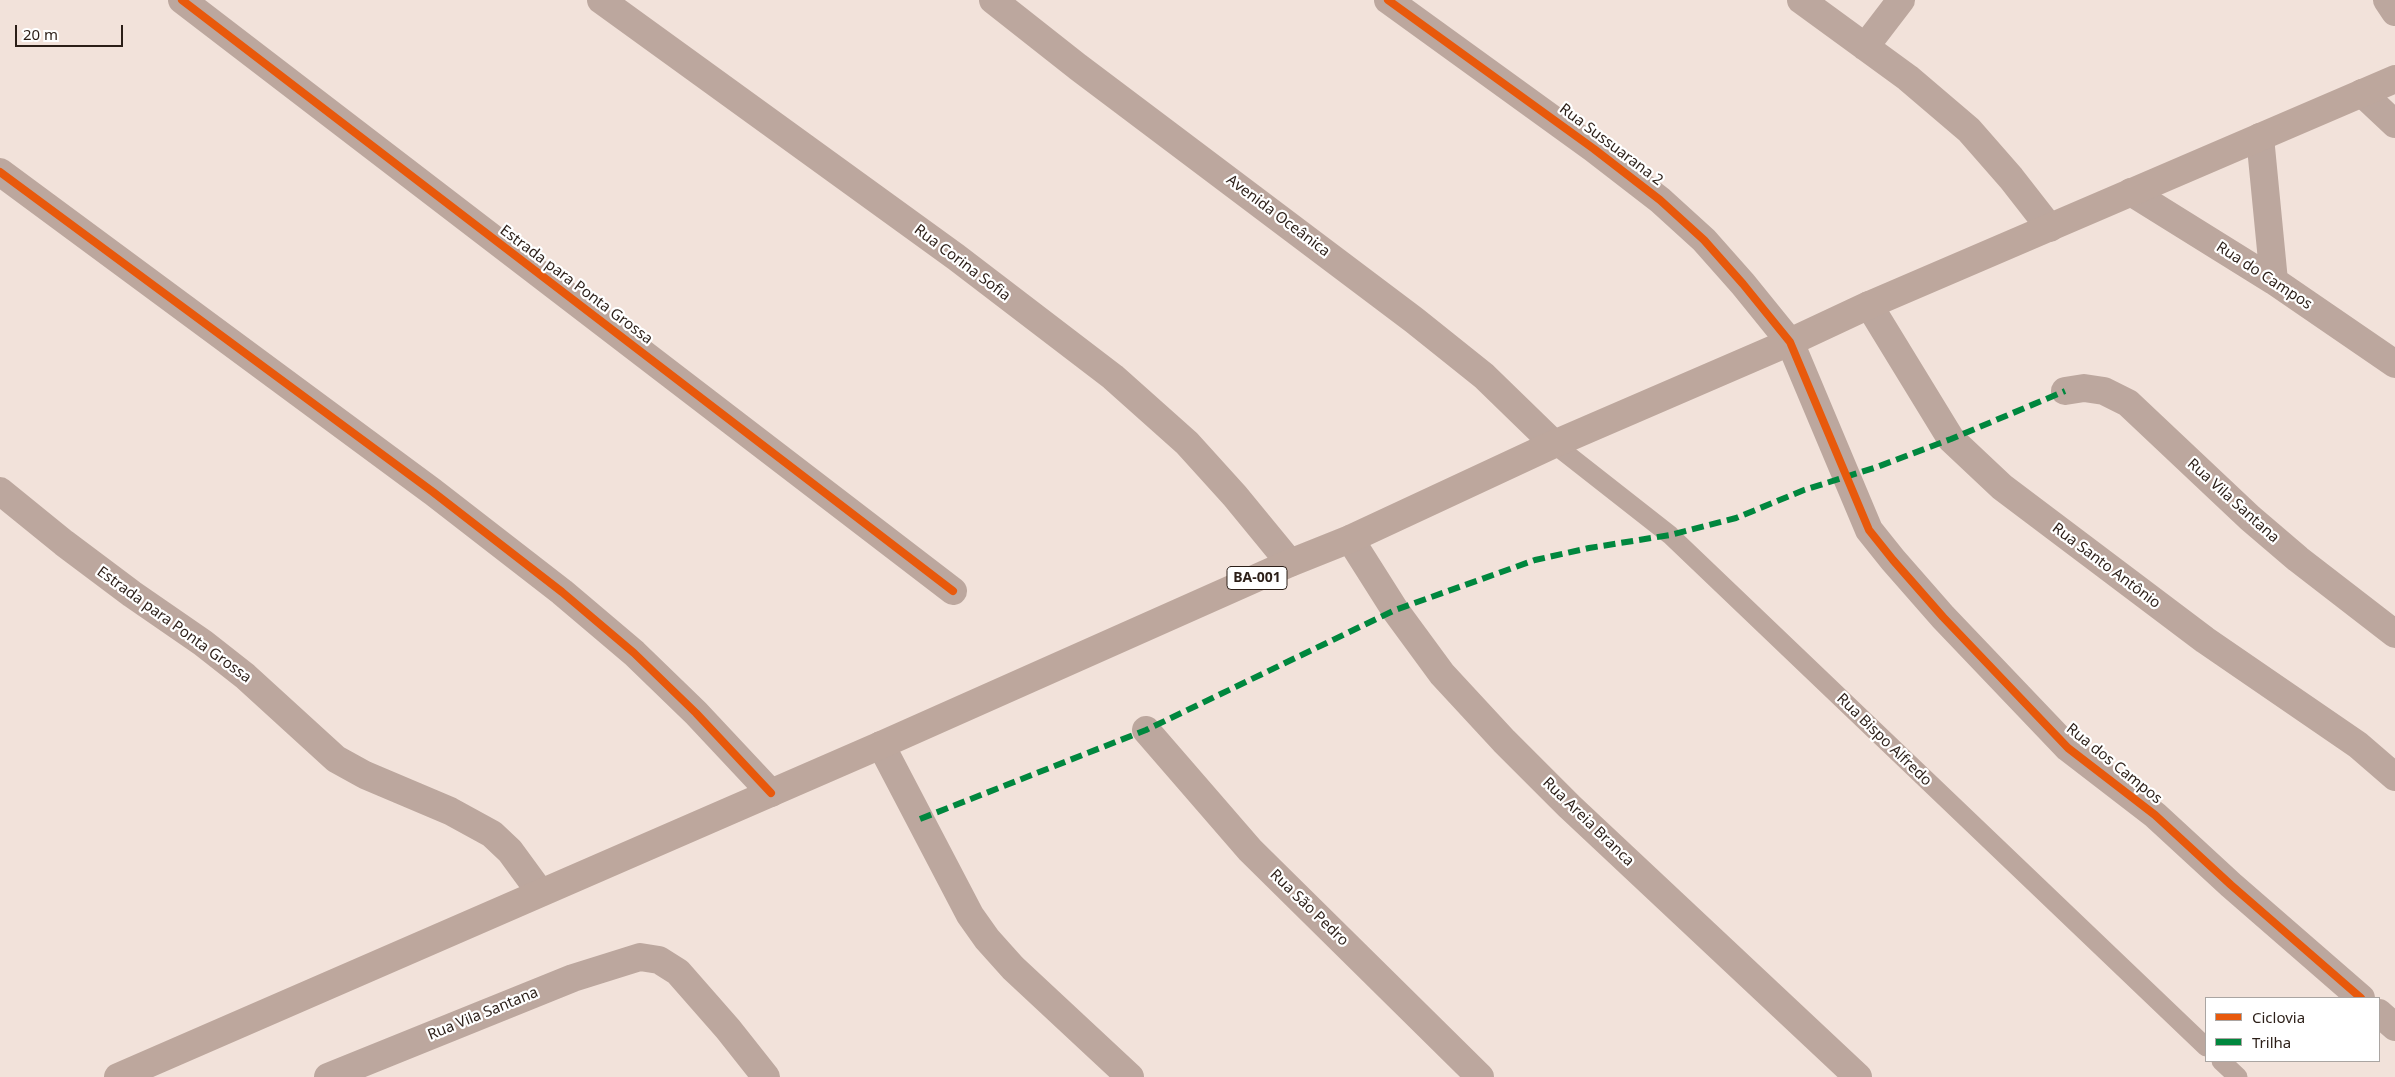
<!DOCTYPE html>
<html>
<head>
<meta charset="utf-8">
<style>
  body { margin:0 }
  #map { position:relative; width:2395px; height:1077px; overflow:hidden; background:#f2e2da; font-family:"Noto Sans",sans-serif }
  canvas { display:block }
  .legend { position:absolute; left:2205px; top:997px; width:175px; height:65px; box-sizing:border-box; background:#fff; border:1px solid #aaa5a2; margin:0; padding:6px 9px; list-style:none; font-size:15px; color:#2b1e17 }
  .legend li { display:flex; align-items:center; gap:10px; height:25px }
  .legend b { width:25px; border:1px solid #aaa5a2 }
  .scale { position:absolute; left:15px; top:25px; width:108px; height:22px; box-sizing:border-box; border:2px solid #2b1e17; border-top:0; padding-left:6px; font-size:15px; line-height:18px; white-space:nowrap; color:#2b1e17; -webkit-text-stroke:4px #fff; paint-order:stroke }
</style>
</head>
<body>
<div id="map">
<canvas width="2395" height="1077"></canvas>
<ul class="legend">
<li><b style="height:6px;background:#e8590c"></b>Ciclovia</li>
<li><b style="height:6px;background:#00873e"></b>Trilha</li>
</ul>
<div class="scale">20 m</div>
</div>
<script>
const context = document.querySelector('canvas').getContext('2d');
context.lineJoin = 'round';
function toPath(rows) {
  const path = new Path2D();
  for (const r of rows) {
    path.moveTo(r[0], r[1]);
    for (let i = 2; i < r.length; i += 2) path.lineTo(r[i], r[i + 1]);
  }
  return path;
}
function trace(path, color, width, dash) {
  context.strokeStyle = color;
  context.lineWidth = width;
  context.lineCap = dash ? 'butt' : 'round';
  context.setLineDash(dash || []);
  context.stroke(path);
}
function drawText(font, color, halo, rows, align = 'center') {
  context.font = font + ' "Noto Sans",sans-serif';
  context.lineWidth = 4.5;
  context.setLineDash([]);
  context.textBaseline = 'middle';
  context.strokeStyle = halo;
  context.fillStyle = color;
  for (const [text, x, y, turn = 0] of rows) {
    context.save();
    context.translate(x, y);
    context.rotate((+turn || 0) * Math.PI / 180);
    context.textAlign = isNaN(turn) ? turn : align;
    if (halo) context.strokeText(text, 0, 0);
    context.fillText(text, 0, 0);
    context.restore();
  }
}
const service = toPath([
  [1554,444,1670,535,2206,1047],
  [2221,1061,2238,1077]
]);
const minor = toPath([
  [182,0,953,591],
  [601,0,956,257,1113,377,1187,443,1235,496,1290,563],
  [993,0,1078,67,1414,320,1484,376,1554,444],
  [1388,0,1594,149,1660,200,1704,240,1743,284,1790,342,1869,530,1893,560,1943,617,2068,748,2155,815,2231,885,2361,998],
  [1801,0,1908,78,1969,130,2011,178,2050,228],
  [2387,0,2395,12],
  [1865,47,1901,0],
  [2362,93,2395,124],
  [2260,137,2274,281],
  [0,172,433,492,562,592,634,653,696,713,771,793],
  [2131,192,2274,281,2395,364],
  [1869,305,1951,439,2002,487,2205,640,2358,745,2395,777],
  [2065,391,2084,388,2104,391,2128,403,2250,518,2298,559,2395,634],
  [0,491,64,543,132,594,203,643,245,676,336,759,365,775,450,811,492,834,510,851,540,892],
  [1350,539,1395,610,1442,674,1504,741,1569,806,1858,1077],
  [1146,730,1250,850,1480,1077],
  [881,745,970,915,987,939,1013,968,1130,1077],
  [2379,1013,2395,1027],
  [328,1077,573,978,640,957,659,960,678,972,728,1029,766,1077]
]);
const primary = toPath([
  [118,1077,881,745,1290,563,1350,539,1554,444,1790,342,1869,305,2395,79]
]);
const quiet = toPath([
  [920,819,1146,730,1395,610,1535,560,1589,548,1670,535,1736,518,1804,490,1877,467,1951,439,2065,391]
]);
const cycleway = toPath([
  [182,0,953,591],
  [1388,0,1594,149,1660,200,1704,240,1743,284,1790,342,1869,530,1893,560,1943,617,2068,748,2155,815,2231,885,2361,998],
  [0,172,433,492,562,592,634,653,696,713,771,793]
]);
const shields = [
  [1257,578,60]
];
const shieldNames = [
  ["BA-001",1257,578]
];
const streetNames = [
  ["Rua Sussuarana 2",1611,145,37],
  ["Avenida Oceânica",1278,216,37],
  ["Rua Corina Sofia",962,263,37],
  ["Rua do Campos",2264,276,33],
  ["Estrada para Ponta Grossa",576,285,37],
  ["Rua Vila Santana",2233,501,42],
  ["Rua Santo Antônio",2106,566,37],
  ["Estrada para Ponta Grossa",174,625,36],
  ["Rua Bispo Alfredo",1884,740,44],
  ["Rua dos Campos",2114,764,39],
  ["Rua Areia Branca",1588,822,44],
  ["Rua São Pedro",1309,908,44],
  ["Rua Vila Santana",483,1014,-22]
];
trace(service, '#bca79e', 19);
trace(minor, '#bca79e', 28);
trace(primary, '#bda79d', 28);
trace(quiet, '#00873e', 6, [12, 6]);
trace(cycleway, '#e8590c', 8);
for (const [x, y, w] of shields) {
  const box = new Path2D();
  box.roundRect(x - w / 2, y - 11.5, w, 23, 4);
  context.fillStyle = '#fff';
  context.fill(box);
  trace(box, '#2b1e17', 1);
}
drawText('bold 14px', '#2b1e17', null, shieldNames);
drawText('15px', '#2b1e17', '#fff', streetNames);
</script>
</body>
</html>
